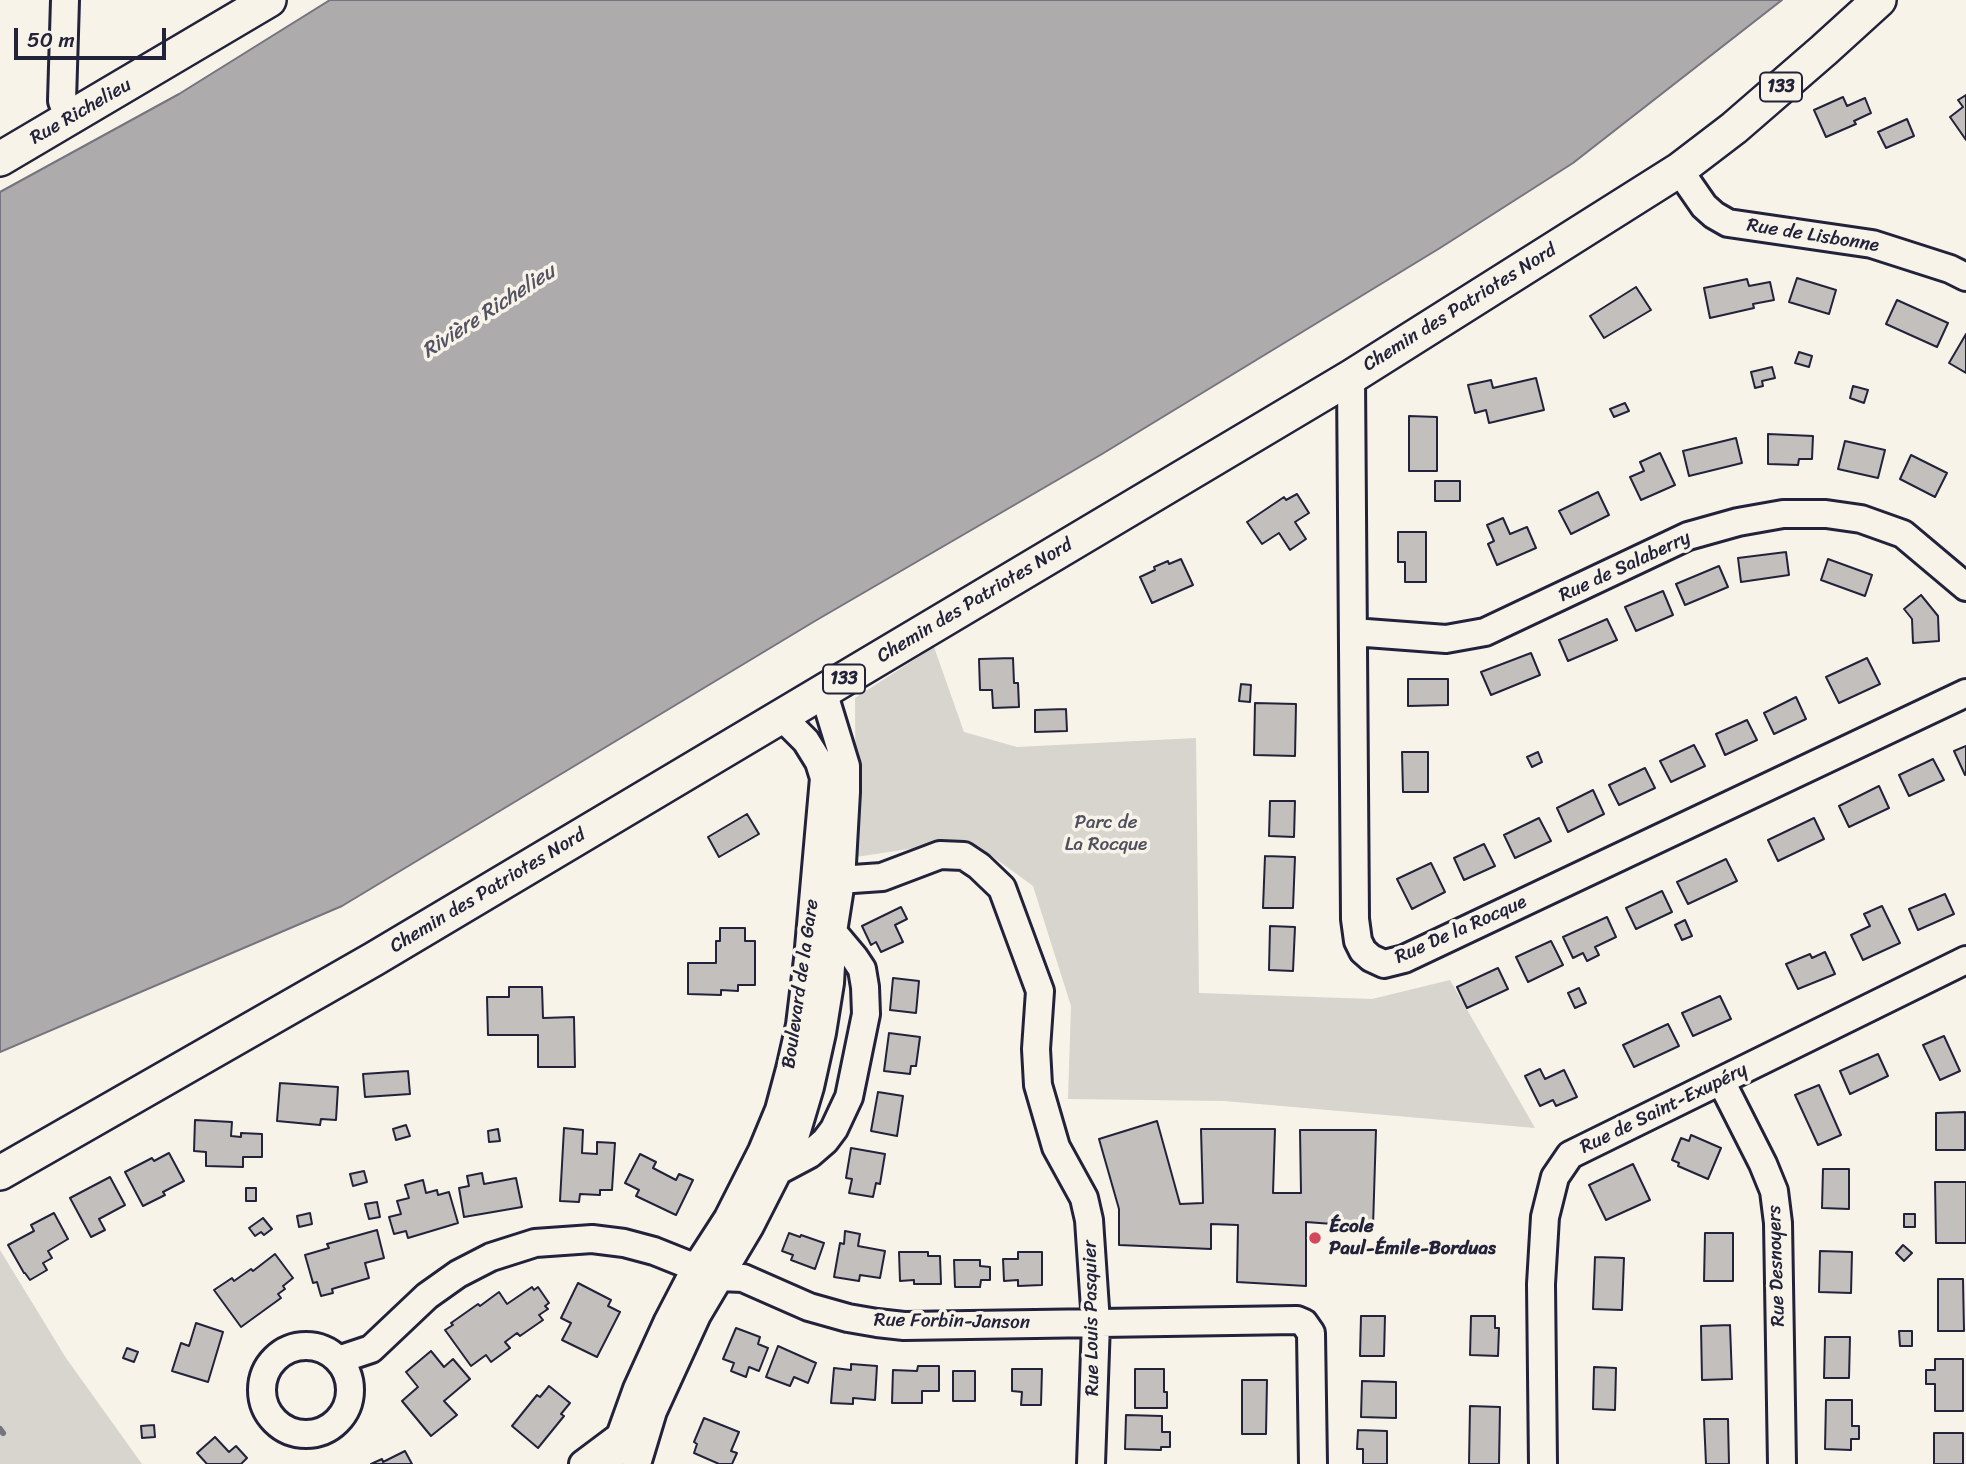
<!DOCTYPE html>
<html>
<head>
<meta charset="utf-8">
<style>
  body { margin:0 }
  #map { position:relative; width:1966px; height:1464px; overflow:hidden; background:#f7f3e8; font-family:Sriracha,sans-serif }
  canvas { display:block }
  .scale { position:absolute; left:14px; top:28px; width:152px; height:32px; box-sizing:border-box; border:4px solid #22223b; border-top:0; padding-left:9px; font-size:21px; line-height:24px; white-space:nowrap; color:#22223b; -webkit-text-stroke:5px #f7f3e8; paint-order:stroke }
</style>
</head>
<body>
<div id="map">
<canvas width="1966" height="1464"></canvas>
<div class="scale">50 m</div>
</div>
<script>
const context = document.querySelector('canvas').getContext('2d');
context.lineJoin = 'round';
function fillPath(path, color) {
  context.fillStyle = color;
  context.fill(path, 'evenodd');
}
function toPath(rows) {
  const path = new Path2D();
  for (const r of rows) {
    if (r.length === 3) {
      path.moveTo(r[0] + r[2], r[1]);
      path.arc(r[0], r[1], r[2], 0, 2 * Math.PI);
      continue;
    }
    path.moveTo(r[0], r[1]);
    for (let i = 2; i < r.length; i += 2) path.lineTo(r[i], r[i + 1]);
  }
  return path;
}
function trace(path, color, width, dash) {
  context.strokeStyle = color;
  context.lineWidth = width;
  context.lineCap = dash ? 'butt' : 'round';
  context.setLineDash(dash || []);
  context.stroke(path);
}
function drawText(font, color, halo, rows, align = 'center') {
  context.font = font + ' Sriracha,sans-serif';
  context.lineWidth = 7;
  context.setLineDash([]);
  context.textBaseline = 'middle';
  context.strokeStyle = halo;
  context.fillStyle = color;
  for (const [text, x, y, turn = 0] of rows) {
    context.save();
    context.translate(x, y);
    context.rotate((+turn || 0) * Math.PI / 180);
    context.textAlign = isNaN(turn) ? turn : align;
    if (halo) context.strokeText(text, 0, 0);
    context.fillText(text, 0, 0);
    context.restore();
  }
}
const green = toPath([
  [934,647,964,732,1017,747,1196,738,1199,993,1372,999,1450,980,1535,1128,1224,1101,1068,1099,1071,1006,1033,886,981,848,954,842,856,857,855,698],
  [0,1250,66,1358,142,1464,0,1464]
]);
const water = toPath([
  [330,0,1782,0,1573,163,1440,248,1102,454,815,621,342,906,0,1052,0,192,179,94,330,0]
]);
const stream = toPath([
  [0,1429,3,1433]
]);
const building = toPath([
  [1966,95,1966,140,1950,117,1963,107,1958,100,1966,95],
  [1843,97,1847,106,1865,98,1871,113,1854,121,1856,124,1826,137,1814,110,1843,97],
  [1907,119,1914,136,1886,148,1878,132,1907,119],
  [1797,278,1836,290,1829,314,1789,302,1797,278],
  [1747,279,1749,286,1770,282,1774,300,1753,304,1754,308,1710,318,1704,288,1747,279],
  [1636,287,1651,310,1604,338,1590,316,1636,287],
  [1897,300,1948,323,1937,347,1886,324,1897,300],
  [1966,334,1966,373,1949,363,1966,334],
  [1799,352,1812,356,1809,367,1795,363,1799,352],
  [1772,367,1775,378,1762,381,1763,386,1755,388,1751,372,1772,367],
  [1536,378,1544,410,1489,423,1486,410,1475,413,1468,385,1491,380,1493,388,1536,378],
  [1853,386,1868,390,1864,403,1850,398,1853,386],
  [1625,403,1629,411,1614,417,1610,409,1625,403],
  [1409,416,1437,417,1437,471,1409,471,1409,416],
  [1768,434,1813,436,1812,459,1799,459,1798,465,1768,464,1768,434],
  [1736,438,1742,463,1689,476,1683,451,1736,438],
  [1845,441,1885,450,1878,478,1838,469,1845,441],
  [1660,453,1675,485,1641,500,1630,477,1644,471,1640,462,1660,453],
  [1911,455,1947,473,1935,497,1900,479,1911,455],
  [1435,481,1460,481,1460,501,1435,501,1435,481],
  [1598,492,1609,515,1571,534,1559,511,1598,492],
  [1297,494,1309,513,1295,522,1306,539,1290,550,1279,533,1262,544,1247,522,1284,497,1286,500,1297,494],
  [1503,518,1510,534,1527,527,1536,548,1497,565,1488,544,1494,541,1487,525,1503,518],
  [1398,532,1426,532,1426,582,1405,582,1405,562,1398,562,1398,532],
  [1786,552,1789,575,1741,582,1738,558,1786,552],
  [1181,559,1193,585,1152,603,1140,577,1155,570,1154,567,1168,561,1169,564,1181,559],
  [1828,559,1872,575,1865,596,1821,580,1828,559],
  [1719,566,1728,587,1685,605,1676,584,1719,566],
  [1663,591,1673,615,1636,631,1625,607,1663,591],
  [1921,595,1938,616,1939,641,1913,643,1912,619,1904,609,1921,595],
  [1607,619,1617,640,1568,661,1559,640,1607,619],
  [1531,653,1540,675,1491,695,1481,672,1531,653],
  [1013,658,1014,683,1018,683,1019,707,993,708,992,690,980,690,979,659,1013,658],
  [1867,658,1880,684,1839,703,1826,677,1867,658],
  [1408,679,1448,679,1448,705,1408,706,1408,679],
  [1241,684,1251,685,1250,702,1239,701,1241,684],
  [1796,697,1806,719,1774,734,1764,713,1796,697],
  [1255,703,1296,704,1295,756,1254,755,1255,703],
  [1066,709,1067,731,1035,732,1035,710,1066,709],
  [1747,720,1757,740,1725,755,1716,734,1747,720],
  [1694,745,1705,766,1671,782,1660,761,1694,745],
  [1966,746,1966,774,1965,775,1954,751,1966,746],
  [1402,752,1428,752,1428,792,1403,792,1402,752],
  [1538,752,1542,762,1532,767,1527,757,1538,752],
  [1933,759,1944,780,1909,796,1899,775,1933,759],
  [1645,768,1655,788,1619,805,1609,785,1645,768],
  [1879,786,1889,808,1849,827,1839,806,1879,786],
  [1593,790,1604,814,1568,832,1557,808,1593,790],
  [1270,801,1295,801,1294,837,1269,836,1270,801],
  [747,814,759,834,719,857,708,837,747,814],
  [1539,818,1551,841,1515,858,1504,835,1539,818],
  [1814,818,1824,839,1778,861,1768,840,1814,818],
  [1484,844,1495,866,1464,880,1454,858,1484,844],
  [1265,856,1295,857,1293,908,1263,908,1265,856],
  [1726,859,1737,881,1688,904,1677,882,1726,859],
  [1431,863,1445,892,1412,909,1397,879,1431,863],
  [1662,891,1672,912,1636,929,1626,908,1662,891],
  [1945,894,1954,914,1918,930,1909,909,1945,894],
  [1882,906,1900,943,1863,960,1851,935,1870,926,1864,914,1882,906],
  [901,907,907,919,895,925,903,942,881,952,876,942,871,945,862,926,901,907],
  [1607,917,1616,937,1595,947,1599,955,1587,961,1583,953,1573,958,1563,937,1607,917],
  [1685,920,1692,936,1682,940,1675,925,1685,920],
  [1270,926,1295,927,1293,971,1269,970,1270,926],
  [720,928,745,928,745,941,755,941,755,985,738,985,738,991,721,990,721,995,688,994,688,963,716,963,716,941,720,941,720,928],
  [1551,941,1563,965,1528,982,1516,957,1551,941],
  [1825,952,1835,974,1798,989,1786,964,1810,954,1812,958,1825,952],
  [1498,968,1508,989,1467,1008,1457,987,1498,968],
  [893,978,919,981,916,1013,890,1010,893,978],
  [509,987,542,987,543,1018,574,1017,575,1067,538,1067,538,1035,488,1035,487,997,509,997,509,987],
  [1579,988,1586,1003,1575,1008,1568,993,1579,988],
  [1720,996,1731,1019,1693,1036,1682,1013,1720,996],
  [1668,1024,1679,1046,1634,1067,1623,1045,1668,1024],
  [889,1033,920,1037,916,1066,911,1066,910,1074,884,1071,889,1033],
  [1944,1036,1960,1071,1940,1080,1923,1045,1944,1036],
  [1878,1054,1888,1076,1850,1094,1840,1071,1878,1054],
  [1540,1069,1545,1079,1564,1070,1577,1097,1556,1106,1553,1100,1540,1106,1525,1076,1540,1069],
  [408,1071,410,1094,365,1097,363,1074,408,1071],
  [280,1083,338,1087,336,1120,321,1119,320,1125,277,1121,280,1083],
  [1819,1085,1841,1135,1818,1145,1795,1095,1819,1085],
  [878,1092,903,1096,897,1136,871,1131,878,1092],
  [1965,1112,1965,1150,1936,1150,1936,1113,1965,1112],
  [195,1120,232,1122,231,1136,241,1137,241,1133,262,1134,262,1157,243,1157,243,1167,206,1166,206,1152,194,1151,195,1120],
  [1157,1121,1180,1204,1203,1203,1201,1129,1275,1129,1273,1193,1301,1193,1300,1130,1376,1130,1373,1227,1306,1222,1306,1286,1237,1282,1238,1225,1211,1224,1211,1249,1119,1245,1119,1209,1099,1139,1157,1121],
  [406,1125,410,1136,396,1140,393,1129,406,1125],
  [564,1128,583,1130,582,1153,597,1154,597,1142,615,1143,612,1190,600,1190,600,1195,580,1194,579,1202,560,1201,564,1128],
  [498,1129,500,1141,489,1142,488,1131,498,1129],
  [1691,1135,1721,1148,1708,1179,1678,1166,1679,1163,1672,1160,1681,1138,1689,1141,1691,1135],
  [851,1148,885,1154,880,1184,876,1183,873,1197,849,1193,852,1179,846,1178,851,1148],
  [169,1153,184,1181,163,1192,165,1195,143,1206,125,1172,152,1158,154,1161,169,1153],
  [640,1154,656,1162,653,1168,676,1180,679,1174,693,1180,676,1215,636,1196,639,1190,625,1183,640,1154],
  [1633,1164,1650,1200,1606,1220,1589,1185,1633,1164],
  [1823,1169,1849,1169,1849,1209,1822,1208,1823,1169],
  [364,1171,367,1182,353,1186,350,1174,364,1171],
  [482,1173,484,1184,516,1178,522,1207,464,1217,459,1188,469,1186,467,1176,482,1173],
  [110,1177,125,1205,99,1219,105,1230,91,1237,70,1198,110,1177],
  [423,1180,426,1193,437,1190,438,1195,449,1192,458,1223,408,1238,406,1231,394,1234,389,1217,401,1214,397,1201,409,1198,405,1185,423,1180],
  [1935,1182,1966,1182,1966,1243,1936,1243,1935,1182],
  [246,1188,256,1188,256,1201,246,1201,246,1188],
  [377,1202,380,1217,369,1219,365,1204,377,1202],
  [54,1213,68,1239,48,1251,52,1258,43,1263,47,1270,30,1280,25,1273,24,1273,8,1245,34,1231,31,1225,54,1213],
  [310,1213,312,1224,299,1227,297,1216,310,1213],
  [1904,1214,1915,1214,1915,1227,1904,1227,1904,1214],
  [263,1218,272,1229,264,1235,261,1232,255,1236,249,1228,263,1218],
  [377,1230,384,1258,365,1263,369,1278,332,1289,333,1293,321,1296,317,1282,313,1283,305,1255,329,1248,327,1244,377,1230],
  [845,1231,860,1234,858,1246,885,1251,880,1278,860,1275,859,1281,834,1277,840,1243,844,1244,845,1231],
  [789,1233,800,1237,801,1235,824,1243,815,1269,791,1260,793,1255,782,1251,789,1233],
  [1705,1233,1733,1233,1733,1281,1704,1281,1705,1233],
  [1903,1245,1912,1253,1904,1261,1896,1253,1903,1245],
  [1820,1251,1852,1252,1851,1293,1819,1292,1820,1251],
  [899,1252,928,1252,928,1256,940,1256,941,1284,914,1284,914,1280,900,1281,899,1252],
  [1018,1252,1042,1252,1042,1285,1018,1286,1018,1280,1004,1281,1003,1259,1018,1259,1018,1252],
  [275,1254,293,1278,283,1286,285,1289,278,1294,281,1298,241,1327,214,1290,232,1278,234,1281,251,1269,253,1271,275,1254],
  [1595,1257,1624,1258,1622,1310,1593,1309,1595,1257],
  [954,1260,980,1260,980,1266,990,1267,990,1280,981,1280,980,1287,955,1287,954,1260],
  [1938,1279,1963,1279,1964,1331,1938,1331,1938,1279],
  [578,1283,611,1300,608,1306,620,1312,597,1357,562,1340,571,1323,561,1318,578,1283],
  [532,1287,534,1290,538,1287,549,1303,545,1306,548,1309,539,1315,543,1320,520,1336,517,1333,505,1342,510,1348,491,1362,486,1355,471,1366,445,1330,453,1325,451,1323,478,1304,480,1306,499,1292,507,1304,532,1287],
  [1361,1316,1385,1316,1384,1356,1360,1356,1361,1316],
  [1471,1316,1495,1316,1495,1328,1499,1328,1498,1356,1470,1355,1471,1316],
  [196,1323,223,1332,208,1382,172,1371,181,1343,189,1346,196,1323],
  [1730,1325,1732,1379,1702,1380,1701,1326,1730,1325],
  [736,1328,760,1337,758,1344,768,1348,759,1371,749,1367,746,1377,731,1371,734,1363,723,1359,736,1328],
  [1899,1331,1912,1331,1912,1346,1900,1346,1899,1331],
  [1825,1337,1850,1337,1849,1378,1824,1378,1825,1337],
  [778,1346,816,1363,808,1383,794,1377,790,1386,766,1377,778,1346],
  [127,1348,138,1352,134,1362,123,1358,127,1348],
  [431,1351,444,1367,453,1359,470,1379,444,1401,457,1415,431,1436,402,1401,418,1387,406,1372,431,1351],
  [1935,1359,1963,1359,1963,1411,1935,1411,1935,1384,1926,1384,1926,1370,1935,1370,1935,1359],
  [851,1364,877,1366,875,1400,853,1398,853,1404,831,1403,834,1368,851,1370,851,1364],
  [918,1366,939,1366,939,1391,922,1391,922,1403,892,1403,893,1370,917,1371,918,1366],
  [1594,1367,1616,1368,1615,1410,1593,1409,1594,1367],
  [1012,1369,1042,1369,1041,1405,1021,1405,1022,1392,1012,1391,1012,1369],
  [1135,1369,1164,1369,1164,1392,1167,1392,1167,1408,1135,1408,1135,1369],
  [953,1371,975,1371,975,1401,953,1401,953,1371],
  [1242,1380,1267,1380,1266,1434,1242,1434,1242,1380],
  [1362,1381,1396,1382,1396,1418,1361,1417,1362,1381],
  [549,1386,570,1403,561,1414,564,1416,538,1448,512,1426,537,1395,540,1397,549,1386],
  [1826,1400,1852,1400,1852,1426,1859,1426,1859,1439,1851,1439,1851,1450,1825,1449,1826,1400],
  [1470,1406,1500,1407,1499,1464,1469,1464,1470,1406],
  [1126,1415,1162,1416,1162,1432,1170,1432,1170,1447,1161,1447,1161,1450,1125,1449,1126,1415],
  [704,1418,739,1432,731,1451,737,1453,732,1464,719,1464,694,1453,697,1444,694,1442,704,1418],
  [1704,1419,1728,1419,1729,1464,1706,1464,1704,1419],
  [154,1425,155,1437,142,1438,141,1426,154,1425],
  [1358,1430,1387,1431,1387,1464,1363,1464,1363,1449,1357,1449,1358,1430],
  [1934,1433,1963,1433,1963,1464,1934,1464,1934,1433],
  [215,1437,229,1452,236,1446,247,1458,241,1464,207,1464,197,1453,215,1437],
  [405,1451,412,1464,371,1464,382,1459,383,1462,405,1451]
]);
const minor = toPath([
  [65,0,62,101,69,119],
  [1679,170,1704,206,1714,215,1728,223,1872,244,1950,269,1966,277],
  [1351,377,1355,919,1358,941,1363,951,1371,958,1384,964,1404,959,1966,693],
  [1353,632,1446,639,1485,632,1688,536,1738,522,1783,514,1826,514,1861,519,1903,534,1966,587],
  [824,881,882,877,940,855,964,856,979,866,1002,888,1040,991,1036,1049,1038,1085,1056,1147,1084,1198,1089,1220,1096,1323,1091,1464],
  [1721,1081,1763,1164,1774,1191,1778,1223,1782,1464],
  [778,1171,810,1154,825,1141,834,1129,849,1097,866,1014,865,987,862,969,854,957,833,932],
  [306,1390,44],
  [338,1360,371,1349,427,1296,458,1274,491,1257,535,1243,592,1239,624,1243,654,1251,719,1277,743,1278,809,1307,848,1318,877,1323,904,1326,1297,1320,1304,1323,1311,1333,1313,1464],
  [583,1464,619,1437],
  [610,1464,637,1389,668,1321,695,1269,728,1218,762,1151,779,1110,790,1069,800,1025,808,959,824,778,819,762,806,741,781,716],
  [637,1464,653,1411,697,1315,750,1226,778,1171,796,1134,810,1087,822,1033,830,983,833,932,841,881,846,792,846,766,823,691],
  [1543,1464,1541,1284,1545,1217,1555,1177,1570,1155,1966,960]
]);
const major = toPath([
  [0,159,269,0],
  [0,1173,374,959,1351,377,1679,170,1734,128,1824,50,1879,0]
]);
const markers = [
  [1315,1238,7,"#d1495b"]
];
const shields = [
  [1781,87,42],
  [844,679,42]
];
const shieldNames = [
  ["133",1781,87],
  ["133",844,679]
];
const streetNames = [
  ["Rue Richelieu",81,112,-30],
  ["Rue de Lisbonne",1813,236,9],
  ["Chemin des Patriotes Nord",1460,308,-32],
  ["Rue de Salaberry",1625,567,-25],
  ["Chemin des Patriotes Nord",975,601,-31],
  ["Chemin des Patriotes Nord",488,891,-31],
  ["Rue De la Rocque",1461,930,-24],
  ["Boulevard de la Gare",801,984,-82],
  ["Rue de Saint-Exupéry",1664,1109,-26],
  ["Rue Desnoyers",1777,1266,-92],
  ["Rue Louis Pasquier",1092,1318,-91],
  ["Rue Forbin-Janson",952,1322,1]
];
const parkNames = [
  ["Parc de",1106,823],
  ["La Rocque",1106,845]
];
const poiNames = [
  ["École",1329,1227],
  ["Paul-Émile-Borduas",1329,1249]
];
const waterNames = [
  ["Rivière Richelieu",489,312,-33]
];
fillPath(green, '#d8d5cf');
fillPath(water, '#aeabad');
trace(water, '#76747f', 2);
trace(stream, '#76747f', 6);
fillPath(building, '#c2bfbd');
trace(building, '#22223b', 2);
trace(minor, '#22223b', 32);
trace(major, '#22223b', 38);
trace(minor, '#f7f3e8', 26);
trace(major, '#f7f3e8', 33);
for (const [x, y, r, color] of markers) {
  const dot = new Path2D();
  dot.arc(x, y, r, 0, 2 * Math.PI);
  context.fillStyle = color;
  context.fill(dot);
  trace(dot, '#f7f3e8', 2.5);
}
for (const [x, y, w] of shields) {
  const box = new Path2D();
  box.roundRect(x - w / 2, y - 14.5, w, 29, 5);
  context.fillStyle = '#f7f3e8';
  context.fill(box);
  trace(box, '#22223b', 2);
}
drawText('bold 18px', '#22223b', null, shieldNames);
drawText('19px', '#22223b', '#f7f3e8', streetNames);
drawText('19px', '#504f60', '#f7f3e8', parkNames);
drawText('bold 19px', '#22223b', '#f7f3e8', poiNames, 'left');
drawText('italic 21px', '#535263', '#f7f3e8', waterNames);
</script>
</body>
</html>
